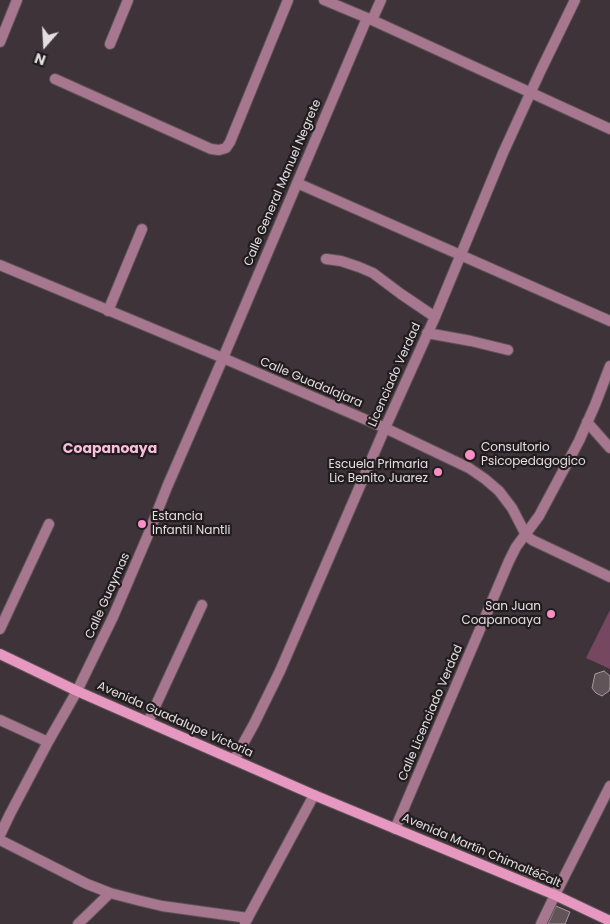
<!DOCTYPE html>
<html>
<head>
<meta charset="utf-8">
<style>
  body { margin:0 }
  #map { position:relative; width:610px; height:924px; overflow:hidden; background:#3e3338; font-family:Poppins,sans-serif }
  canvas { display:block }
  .north { position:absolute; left:20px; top:20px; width:50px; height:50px; -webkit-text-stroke:4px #211c1e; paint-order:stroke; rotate:199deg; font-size:14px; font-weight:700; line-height:20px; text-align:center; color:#e5dee1 }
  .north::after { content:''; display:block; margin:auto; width:18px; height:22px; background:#e5dee1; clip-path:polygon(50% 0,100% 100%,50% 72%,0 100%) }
</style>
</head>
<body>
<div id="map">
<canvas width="610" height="924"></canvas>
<div class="north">N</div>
</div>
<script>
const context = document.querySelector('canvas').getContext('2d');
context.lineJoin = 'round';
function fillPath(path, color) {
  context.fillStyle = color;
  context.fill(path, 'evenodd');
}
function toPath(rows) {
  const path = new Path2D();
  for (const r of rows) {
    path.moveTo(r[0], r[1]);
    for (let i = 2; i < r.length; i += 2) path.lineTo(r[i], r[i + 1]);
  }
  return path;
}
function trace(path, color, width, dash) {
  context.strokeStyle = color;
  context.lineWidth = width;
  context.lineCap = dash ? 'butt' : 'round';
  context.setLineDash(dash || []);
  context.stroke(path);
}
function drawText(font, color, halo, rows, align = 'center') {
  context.font = font + ' Poppins,sans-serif';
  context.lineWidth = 4.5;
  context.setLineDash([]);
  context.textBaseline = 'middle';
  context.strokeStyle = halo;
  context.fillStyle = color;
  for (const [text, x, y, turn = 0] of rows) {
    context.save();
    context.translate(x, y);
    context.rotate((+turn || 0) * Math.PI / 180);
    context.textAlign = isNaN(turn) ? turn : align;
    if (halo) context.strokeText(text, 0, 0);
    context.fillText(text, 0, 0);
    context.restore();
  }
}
const green = toPath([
  [610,610,610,669,586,658]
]);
const building = toPath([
  [604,671,610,676,610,687,609,691,602,696,596,693,592,688,595,674,604,671],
  [527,865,548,872,545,878,537,875,534,884,521,879,527,865],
  [556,906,570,912,565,924,548,924,556,906]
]);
const minor = toPath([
  [324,0,372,20,610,129],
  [372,20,381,0],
  [0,42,17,0],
  [110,44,128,0],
  [55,79,211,149,219,150,226,148,230,142,288,0],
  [297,183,610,321],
  [326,259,341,261,359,267,373,273,401,294,435,317],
  [0,265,223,358,385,428,469,468,485,479,499,491,512,508,526,535,532,540,610,577],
  [108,311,142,229],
  [427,333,471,341,508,350],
  [587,422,610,448],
  [0,629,49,524],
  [0,720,48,742],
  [148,722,202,605],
  [234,760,254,724,280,671,385,428,435,317,503,153,540,72,575,0],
  [0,835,10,814,48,742,77,691,113,617,148,535,167,487,223,358,367,18],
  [0,840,87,884,110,893,137,900,162,906,248,918],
  [245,923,314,795],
  [78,924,110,893],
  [541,924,555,895,610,786]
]);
const tertiary = toPath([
  [395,829,509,561,516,547,539,516,579,441,595,405,610,366]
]);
const secondary = toPath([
  [0,654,77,691,314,795,555,895,610,921]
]);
const markers = [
  [470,455,6,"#fa8fc8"],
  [438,472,5,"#fa8fc8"],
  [142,524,5,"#fa8fc8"],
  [551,614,5,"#fa8fc8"]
];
const streetNames = [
  ["Calle General Manuel Negrete",283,183,-67],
  ["Licenciado Verdad",395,375,-66],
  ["Calle Guadalajara",311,383,23],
  ["Calle Guaymas",108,596,-66],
  ["Calle Licenciado Verdad",431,713,-67],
  ["Avenida Guadalupe Victoria",175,720,24],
  ["Avenida Martín Chimaltécalt",481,851,23]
];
const poiNames = [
  ["Consultorio",481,448],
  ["Psicopedagogico",481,462],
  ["Escuela Primaria",428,465,"right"],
  ["Lic Benito Juarez",428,479,"right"],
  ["Estancia",152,517],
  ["Infantil Nantli",152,531],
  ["San Juan",541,607,"right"],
  ["Coapanoaya",541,621,"right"]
];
const neighbourhoodNames = [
  ["Coapanoaya",110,449]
];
fillPath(green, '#764760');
fillPath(building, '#605459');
trace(building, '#a79aa0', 1);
trace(minor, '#5c5256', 12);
trace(tertiary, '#5c5256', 12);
trace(secondary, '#5c5256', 12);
trace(minor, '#a7768f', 10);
trace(tertiary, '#a7768f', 10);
trace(secondary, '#e798c0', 10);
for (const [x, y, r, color] of markers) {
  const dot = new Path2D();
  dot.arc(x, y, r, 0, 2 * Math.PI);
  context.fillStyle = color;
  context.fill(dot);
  trace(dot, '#211c1e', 2);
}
drawText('12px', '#e5dee1', '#211c1e', streetNames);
drawText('12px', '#e5dee1', '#211c1e', poiNames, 'left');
drawText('bold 14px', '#fbbedc', '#211c1e', neighbourhoodNames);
</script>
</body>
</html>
